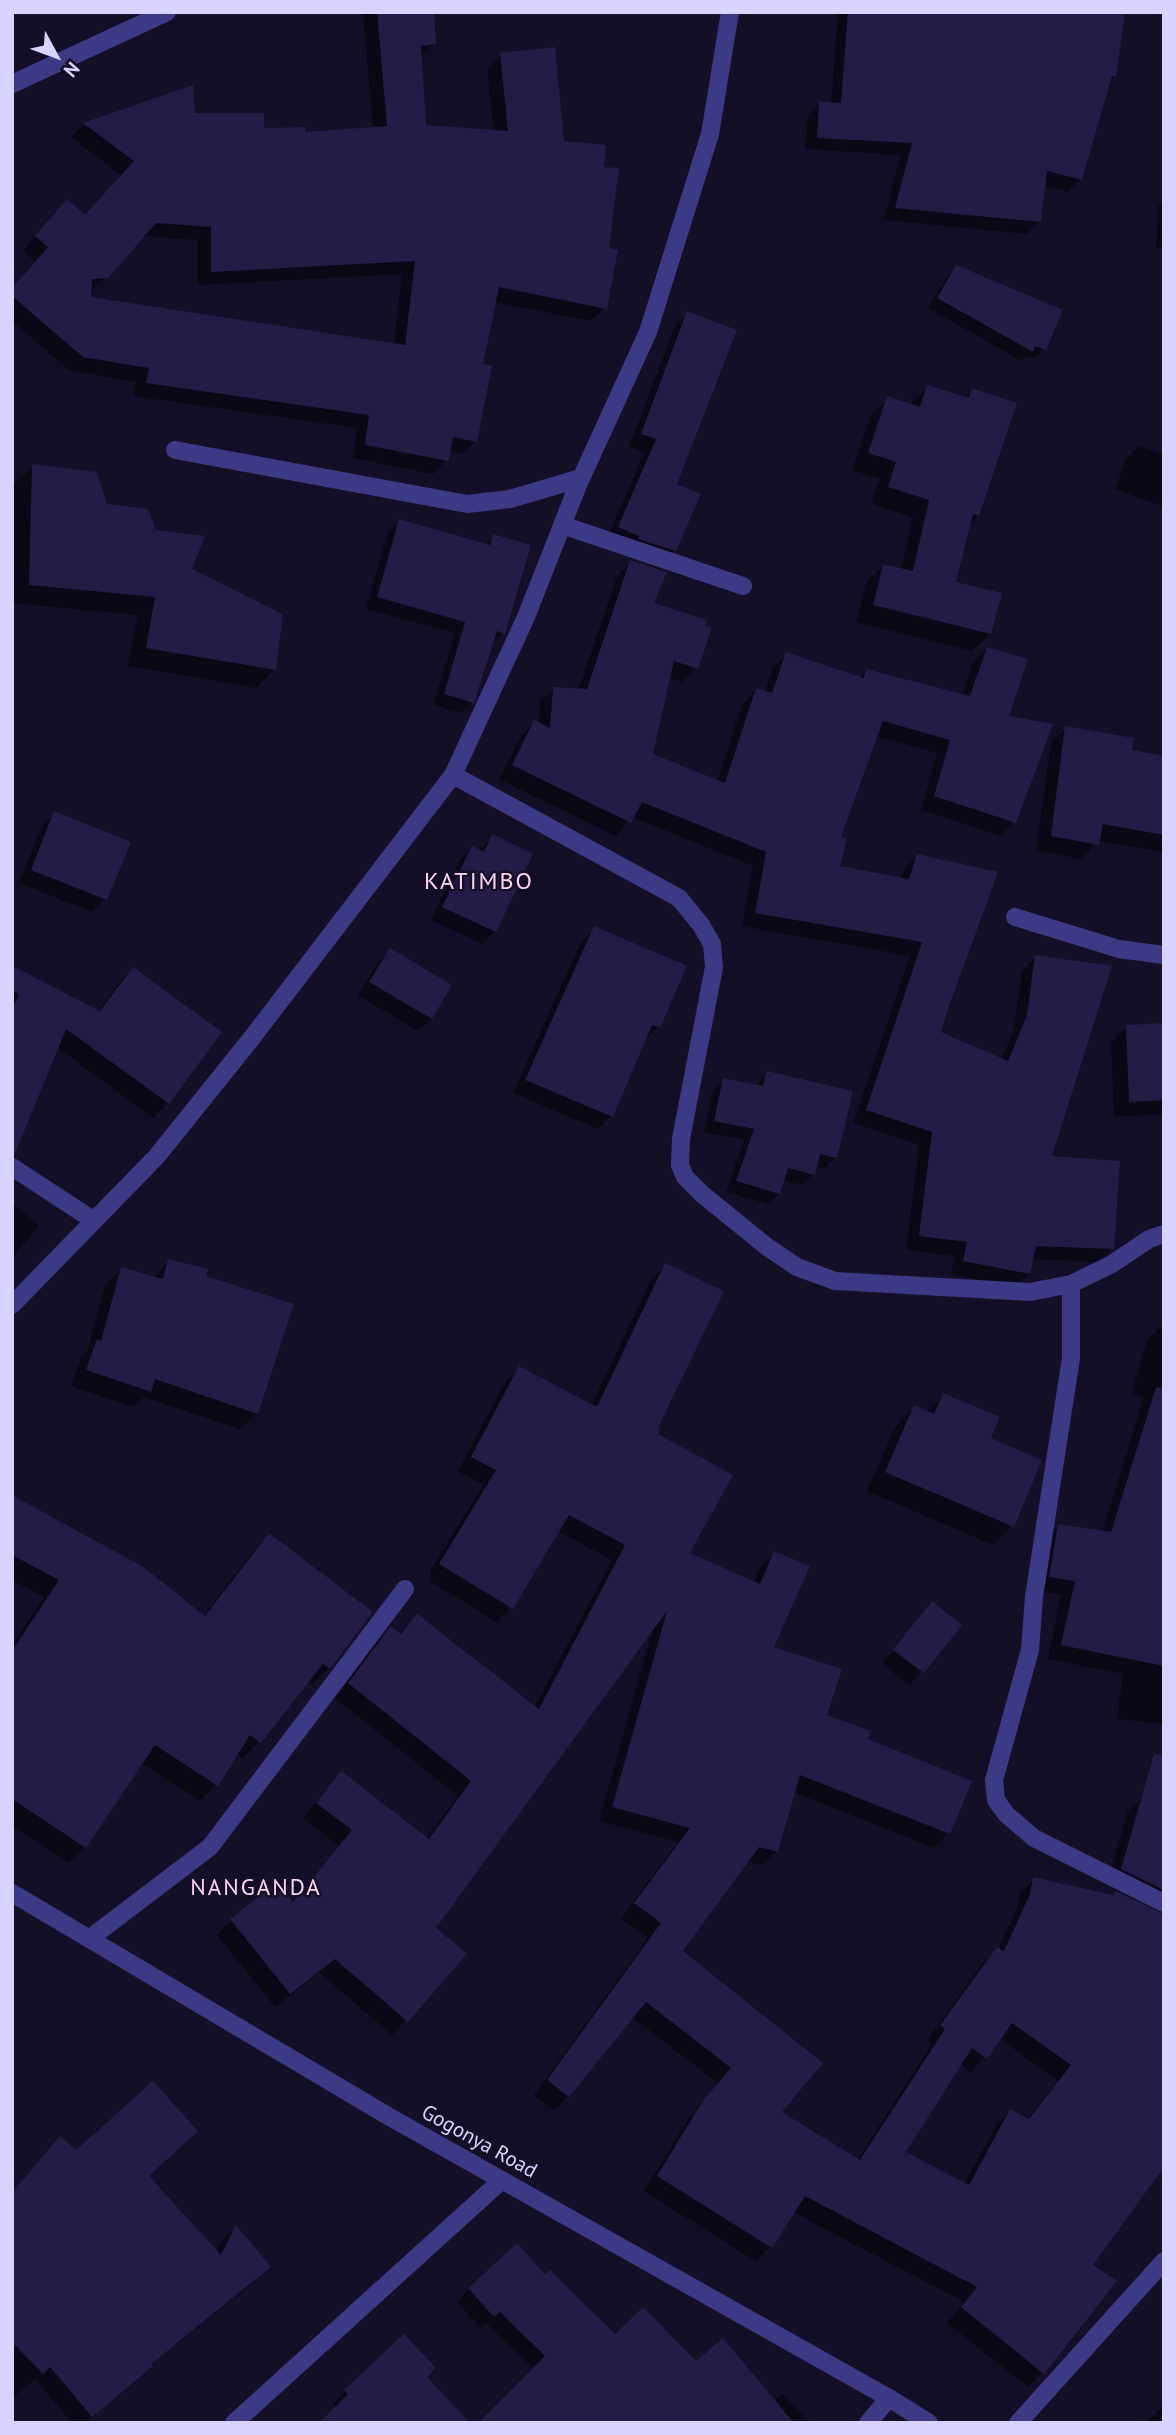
<!DOCTYPE html>
<html>
<head>
<meta charset="utf-8">
<style>
  body { margin:0 }
  #map { position:relative; width:1176px; height:2435px; overflow:hidden; background:#130f26; font-family:"PT Sans",sans-serif }
  canvas { display:block }
  .frame { position:absolute; inset:0; border:14px solid #d9d4ff; pointer-events:none }
  .north { position:absolute; left:21px; top:21px; width:70px; height:70px; -webkit-text-stroke:5px #130f26; paint-order:stroke; rotate:131deg; font-size:19px; font-weight:700; line-height:28px; text-align:center; color:#d9d4ff }
  .north::after { content:''; display:block; margin:auto; width:24px; height:32px; background:#d9d4ff; clip-path:polygon(50% 0,100% 100%,50% 72%,0 100%) }
</style>
</head>
<body>
<div id="map">
<canvas width="1176" height="2435"></canvas>
<div class="frame"></div>
<div class="north">N</div>
</div>
<script>
const context = document.querySelector('canvas').getContext('2d');
context.lineJoin = 'round';
function fillPath(path, color) {
  context.fillStyle = color;
  context.fill(path, 'evenodd');
}
function toPath(rows) {
  const path = new Path2D();
  for (const r of rows) {
    path.moveTo(r[0], r[1]);
    for (let i = 2; i < r.length; i += 2) path.lineTo(r[i], r[i + 1]);
  }
  return path;
}
function trace(path, color, width, dash) {
  context.strokeStyle = color;
  context.lineWidth = width;
  context.lineCap = dash ? 'butt' : 'round';
  context.setLineDash(dash || []);
  context.stroke(path);
}
function drawText(font, color, halo, rows, align = 'center') {
  context.font = font + ' "PT Sans",sans-serif';
  context.lineWidth = 5;
  context.setLineDash([]);
  context.textBaseline = 'middle';
  context.strokeStyle = halo;
  context.fillStyle = color;
  for (const [text, x, y, turn = 0] of rows) {
    context.save();
    context.translate(x, y);
    context.rotate((+turn || 0) * Math.PI / 180);
    context.textAlign = isNaN(turn) ? turn : align;
    if (halo) context.strokeText(text, 0, 0);
    context.fillText(text, 0, 0);
    context.restore();
  }
}
const shadow = toPath([
  [363,12,432,12,434,43,420,58,425,127,494,132,487,69,501,55,562,142,602,169,607,249,605,308,591,321,494,302,481,366,475,441,462,454,448,452,447,460,433,474,353,458,357,428,133,396,136,382,69,370,12,321,12,288,35,261,23,251,54,215,85,216,122,176,71,137,84,124,192,87,193,115,262,130,303,134,373,129],
  [142,236,198,240,198,285,402,274,394,345,90,299,90,291,107,276],
  [838,12,940,12,1115,76,1108,84,1080,179,1068,192,1043,185,1039,221,1027,234,884,220,900,155,805,149,808,115,820,103,831,104],
  [1164,201,1164,248,1156,247,1158,207],
  [956,267,1044,349,1034,359,1026,356,1022,361,928,308,946,278],
  [688,313,675,485,675,550,662,564,606,540,644,453,629,447,675,326],
  [928,387,964,399,972,390,978,515,969,525,953,583,990,634,972,651,856,622,866,583,883,566,901,570,913,518,871,504,880,479,852,470,870,416,888,398,909,405],
  [1139,446,1164,454,1164,507,1115,489,1126,459],
  [33,466,155,532,274,669,256,688,128,666,138,615,12,603,14,484],
  [399,521,484,545,493,536,503,633,491,645,472,702,461,713,433,705,455,633,366,609,388,533],
  [631,562,652,604,696,668,682,682,669,677,651,755,717,782,742,704,756,690,764,693,773,667,787,654,859,678,867,670,962,696,973,662,987,648,1007,717,1014,822,1001,836,921,810,937,753,876,736,838,839,838,867,901,879,903,870,917,856,939,1033,1001,1060,1014,1030,1022,971,1036,957,1050,1157,1112,1248,1099,1262,1032,1259,1029,1274,1015,1287,951,1274,955,1256,906,1250,919,1145,853,1123,910,956,742,926,753,866,632,817,616,836,499,779,521,736,534,722,539,724,540,702,554,689,578,690,617,576],
  [1066,728,1130,752,1164,757,1164,852,1098,841,1082,859,1036,851,1051,743],
  [55,813,105,899,92,912,19,883,42,826],
  [493,836,495,931,482,944,431,920,459,861,472,848,479,851],
  [594,928,658,1027,645,1040,611,1116,598,1129,513,1093,581,942],
  [390,951,431,1018,418,1031,358,995,377,964],
  [13,968,98,1011,118,984,133,969,168,1103,153,1118,57,1047,12,1129],
  [1164,1025,1164,1114,1114,1117,1111,1042,1127,1027],
  [768,1073,851,1093,835,1158,824,1169,815,1167,813,1174,802,1185,783,1180,779,1193,768,1204,726,1192,744,1140,704,1132,713,1091,724,1080,756,1086],
  [14,1204,39,1226,12,1258,12,1206],
  [169,1261,204,1277,257,1413,240,1429,144,1397,133,1407,71,1386,81,1357,87,1352,105,1285,121,1269,152,1278],
  [666,1265,656,1435,687,1554,754,1583,760,1567,774,1553,771,1648,825,1716,866,1740,948,1833,934,1848,793,1792,777,1851,762,1865,746,1861,680,1951,779,2112,857,2160,932,2044,927,2040,983,1963,998,1949,1016,1910,1020,1894,1034,1879,1111,1897,1115,1893,1161,1916,1155,1907,1107,1883,1128,1811,1143,1797,1164,1802,1164,2164,1091,2265,1114,2281,1042,2373,1028,2387,947,2323,964,2302,793,2212,771,2246,756,2261,644,2191,688,2119,718,2083,632,2017,568,2096,554,2111,534,2095,648,1938,621,1918,678,1842,599,1821,653,1628,434,1928,464,1955,392,2035,319,1972,275,2007,217,1935,231,1921,291,1903,339,1846,303,1818,341,1773,426,1839,458,1796,335,1698,377,1643,391,1629,399,1634,417,1616,534,1708,612,1560,558,1531,511,1607,497,1622,431,1582,431,1570,483,1485,458,1471,505,1382,520,1368,591,1406,651,1280],
  [999,2038,1058,2081,1027,2120,1010,2111,996,2126,964,2184,903,2152,960,2064,971,2072,985,2057],
  [1161,1326,1164,1326,1164,1724,1117,1719,1123,1674,1048,1659,1061,1595,1036,1591,1044,1540,1059,1526,1102,1532,1144,1397,1132,1393,1147,1340],
  [944,1395,989,1439,1012,1526,993,1545,867,1491,895,1427,914,1407,926,1412],
  [12,1497,203,1616,253,1552,269,1535,329,1668,312,1684,308,1681,259,1742,243,1758,236,1753,216,1785,200,1801,141,1763,85,1847,69,1863,12,1826,12,1645,44,1597,12,1580],
  [932,1603,960,1625,910,1685,882,1664],
  [60,2139,76,2152,147,2176,216,2253,222,2240,236,2227,268,2267,255,2281,150,2365,85,2423,72,2423,35,2379,12,2398,12,2350,41,2321,12,2193],
  [545,2277,615,2337,695,2364,774,2402,782,2394,810,2423,481,2423,534,2370,486,2323,481,2328,457,2302,469,2289],
  [425,2377,336,2408,333,2404,345,2391],
  [1164,2405,1164,2423,1148,2423,1151,2418]
]);
const building = toPath([
  [377,12,434,12,436,44,421,46,426,125,508,131,500,53,555,47,564,141,606,145,604,167,619,168,609,248,618,250,607,309,499,287,483,364,492,366,477,442,453,437,449,461,365,445,369,415,146,383,149,368,83,357,12,296,12,288,48,247,35,236,67,199,85,215,134,161,83,123,193,85,195,113,264,113,264,128,305,127,305,132,387,126],
  [156,223,211,227,211,272,415,261,405,345,91,297,92,279,108,278],
  [848,12,1125,12,1116,77,1112,76,1082,180,1047,171,1041,222,895,208,912,143,817,138,819,101,841,103],
  [956,265,1063,310,1046,350,1035,346,1033,352,937,298],
  [687,311,737,330,677,484,701,494,676,551,638,539,639,536,618,527,656,439,641,434],
  [927,385,969,398,972,388,1017,403,979,516,973,514,956,582,1002,593,991,634,873,605,883,564,913,571,929,500,888,487,896,462,868,453,887,396,920,407],
  [32,464,97,472,107,504,148,509,156,530,205,536,192,569,283,614,276,670,146,648,155,597,29,585],
  [399,519,490,545,493,534,531,545,505,634,497,631,474,703,444,694,465,622,377,597],
  [630,560,667,572,654,603,707,620,705,625,712,627,698,669,674,661,653,754,725,783,756,688,772,693,786,652,864,678,866,669,970,696,987,647,1028,659,1009,716,1053,724,1016,823,934,796,950,740,883,721,841,837,847,839,840,866,909,879,917,854,998,872,948,1009,941,1032,1008,1061,1027,1015,1035,955,1112,966,1052,1156,1120,1161,1114,1249,1036,1246,1030,1274,963,1261,967,1242,919,1236,932,1132,866,1110,922,942,755,913,766,852,642,802,631,823,512,765,534,720,550,728,553,687,587,689],
  [1065,726,1134,738,1132,750,1164,756,1164,835,1103,824,1099,845,1051,836],
  [54,811,131,842,107,900,31,870],
  [492,834,533,854,496,932,442,907,472,846,484,852],
  [594,926,687,966,660,1028,652,1025,613,1117,525,1080],
  [390,948,452,985,432,1019,369,982],
  [13,966,100,1011,133,967,222,1032,169,1104,66,1029,14,1156,12,1156,12,1008,19,995,12,989],
  [1164,1023,1164,1100,1129,1102,1126,1025],
  [767,1071,853,1091,837,1158,820,1154,815,1175,788,1168,780,1194,736,1181,754,1129,714,1121,723,1078,763,1086],
  [168,1259,208,1269,206,1276,294,1304,258,1414,155,1379,151,1392,86,1370,97,1339,101,1341,121,1267,163,1279],
  [665,1263,724,1291,658,1428,661,1430,658,1434,733,1475,690,1553,760,1584,774,1551,810,1566,774,1647,842,1669,827,1715,871,1731,868,1739,972,1781,950,1834,800,1775,778,1852,759,1847,683,1951,823,2063,782,2112,860,2160,945,2029,940,2025,997,1947,1004,1951,1030,1894,1033,1877,1113,1895,1115,1891,1164,1914,1164,2167,1093,2265,1117,2281,1044,2374,961,2307,977,2287,805,2196,772,2248,657,2176,702,2102,731,2068,646,2002,569,2097,547,2080,661,1923,634,1903,690,1828,612,1807,667,1611,436,1928,467,1954,408,2022,335,1959,290,1994,230,1919,277,1882,293,1902,352,1830,316,1803,341,1771,429,1839,471,1781,348,1683,391,1626,401,1634,417,1614,539,1709,625,1545,569,1515,513,1609,439,1564,496,1470,471,1457,519,1366,597,1407],
  [1012,2023,1071,2065,1029,2119,1010,2109,969,2185,906,2152,972,2048,987,2059],
  [1156,1387,1164,1388,1164,1666,1061,1645,1075,1581,1049,1577,1058,1524,1111,1532],
  [943,1393,1000,1417,991,1438,1042,1460,1014,1527,885,1472,914,1405,934,1414],
  [12,1495,145,1568,205,1616,269,1533,373,1612,330,1669,323,1664,261,1743,250,1735,218,1786,155,1745,86,1848,12,1799,12,1651,59,1580,12,1555],
  [932,1601,962,1625,924,1673,893,1650],
  [1154,1754,1164,1755,1164,1890,1121,1869],
  [153,2081,198,2131,149,2176,221,2255,236,2225,271,2267,151,2364,153,2366,92,2417,50,2367,43,2374,12,2342,12,2193,60,2136,76,2150],
  [517,2243,545,2275,550,2270,615,2334,643,2307,696,2361,723,2338,794,2423,478,2423,545,2356,500,2312,494,2317,468,2288],
  [404,2334,436,2368,427,2377,470,2423,319,2423,348,2394,344,2390]
]);
const minor = toPath([
  [175,450,467,504,510,499,581,478],
  [562,525,743,586],
  [453,775,679,898,701,925,712,944,714,967,681,1139,680,1165,685,1177,702,1194,766,1246,797,1267,835,1281,1030,1292,1071,1284,1112,1264,1149,1239,1164,1234],
  [1015,917,1119,949,1164,955],
  [12,1167,93,1220],
  [1071,1284,1071,1358,1034,1597,1030,1650,994,1780,996,1800,1006,1814,1034,1838,1164,1903],
  [12,1305,157,1156,251,1039,453,775,526,617,578,485,648,332,710,134,730,12],
  [12,1893,388,2116,889,2398,929,2423],
  [89,1939,210,1847,405,1589],
  [234,2423,502,2180],
  [868,2423,889,2398],
  [1018,2423,1164,2261]
]);
const tertiary = toPath([
  [12,84,167,12]
]);
const streetNames = [
  ["Gogonya Road",479,2142,29]
];
const neighbourhoodNames = [
  ["NANGANDA",256,1888]
];
const quarterNames = [
  ["KATIMBO",479,882]
];
fillPath(shadow, '#0007');
fillPath(building, '#241b47');
trace(minor, '#3d3a85', 18);
trace(tertiary, '#3d3a85', 18);
drawText('21px', '#d9d4ff', '#130f26', streetNames);
context.letterSpacing = '2px';
drawText('23px', '#ffd6f0', '#130f26', neighbourhoodNames);
context.letterSpacing = '0px';
context.letterSpacing = '2px';
drawText('24px', '#ffd6f0', '#130f26', quarterNames);
context.letterSpacing = '0px';
</script>
</body>
</html>
